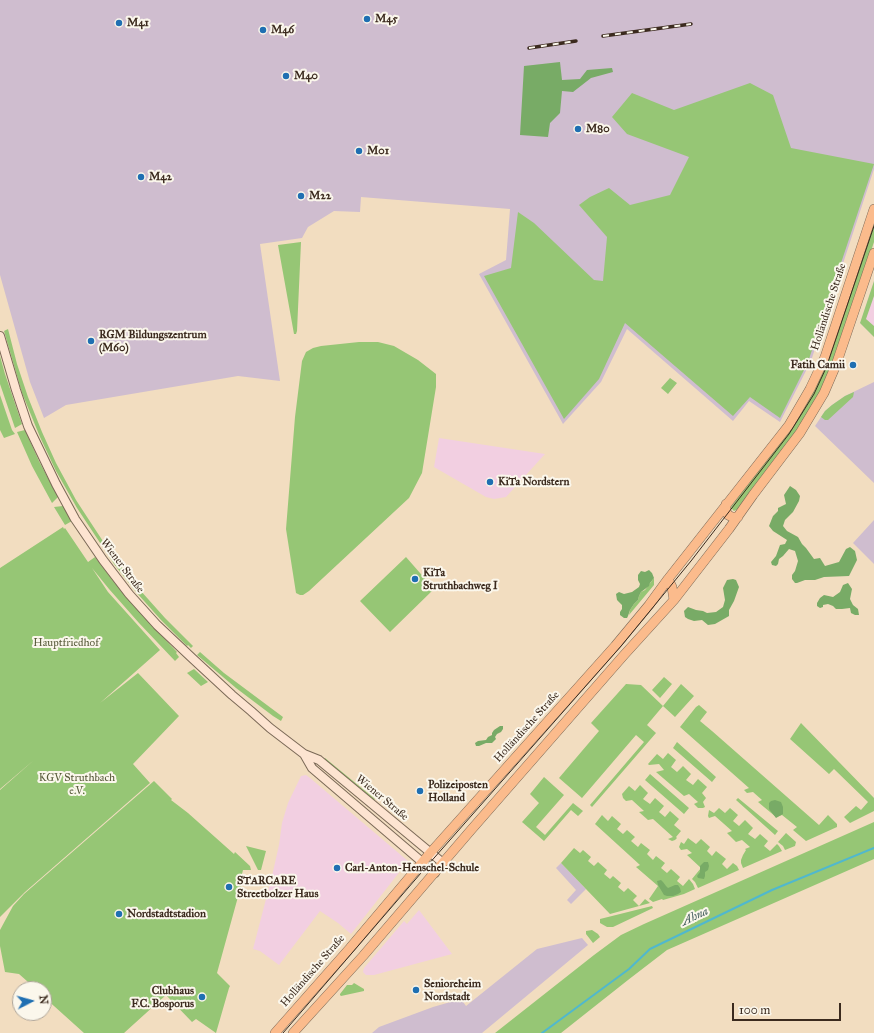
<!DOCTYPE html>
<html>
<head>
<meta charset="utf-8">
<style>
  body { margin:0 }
  #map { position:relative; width:874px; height:1033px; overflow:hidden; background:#f2ddc0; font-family:"IM FELL Great Primer",serif }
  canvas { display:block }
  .north { position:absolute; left:12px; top:981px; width:40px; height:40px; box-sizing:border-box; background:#fbf7ec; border:1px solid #aea59a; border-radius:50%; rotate:84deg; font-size:11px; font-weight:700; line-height:16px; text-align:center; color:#3b2a1e }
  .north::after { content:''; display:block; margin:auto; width:14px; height:18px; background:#1f6fb2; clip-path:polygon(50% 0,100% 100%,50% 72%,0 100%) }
  .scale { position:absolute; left:732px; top:1003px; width:109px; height:18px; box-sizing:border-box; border:2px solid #3b2a1e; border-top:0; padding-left:5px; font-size:12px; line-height:14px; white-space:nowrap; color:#3b2a1e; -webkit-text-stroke:3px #fbf7ec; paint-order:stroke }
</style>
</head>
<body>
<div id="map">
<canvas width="874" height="1033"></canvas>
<div class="north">N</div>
<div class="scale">100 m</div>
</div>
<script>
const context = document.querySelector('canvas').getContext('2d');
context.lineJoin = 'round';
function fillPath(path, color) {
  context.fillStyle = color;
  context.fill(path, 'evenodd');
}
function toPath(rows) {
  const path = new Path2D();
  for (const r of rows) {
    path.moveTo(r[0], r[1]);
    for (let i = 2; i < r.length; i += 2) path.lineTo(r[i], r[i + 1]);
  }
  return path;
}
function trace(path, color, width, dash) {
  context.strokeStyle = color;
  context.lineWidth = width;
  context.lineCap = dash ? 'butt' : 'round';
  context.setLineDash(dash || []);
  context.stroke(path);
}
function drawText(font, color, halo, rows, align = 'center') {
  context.font = font + ' "IM FELL Great Primer",serif';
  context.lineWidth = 4;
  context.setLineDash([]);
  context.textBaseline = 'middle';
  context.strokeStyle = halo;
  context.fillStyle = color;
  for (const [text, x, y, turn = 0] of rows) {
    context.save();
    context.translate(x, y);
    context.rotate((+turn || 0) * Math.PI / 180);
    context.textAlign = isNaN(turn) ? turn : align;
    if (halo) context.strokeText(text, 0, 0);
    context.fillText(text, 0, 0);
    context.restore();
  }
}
const built = toPath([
  [874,281,874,337,860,323],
  [439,438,545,454,506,497,494,499,486,497,434,467],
  [306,775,310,778,408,861,351,934,338,923,320,911,279,965,260,951,253,949,272,876,279,845,282,823,288,803,301,776],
  [419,910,452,954,374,975,366,975,363,972,364,968,404,921,407,924]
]);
const industrial = toPath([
  [0,0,874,0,874,169,811,361,780,422,749,401,733,421,627,329,601,382,563,424,479,274,506,260,510,209,361,197,360,212,334,211,308,227,302,238,260,244,280,381,238,376,66,405,44,418,30,382,0,275],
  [874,382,874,483,815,426,825,411,832,405,845,396],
  [874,520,874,564,853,543],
  [561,863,586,889,571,904,567,900,576,890,556,868],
  [582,938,588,945,482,1033,372,1033,379,1027,433,1007,461,999,466,1006,537,949]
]);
const green = toPath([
  [750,83,773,95,791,148,874,164,808,362,780,418,750,397,733,416,625,323,599,379,564,419,484,276,511,268,518,212,534,223,594,280,603,281,607,237,579,205,590,197,609,188,630,205,670,195,689,157,627,134,612,117,632,93,674,110],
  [874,221,874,242,834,361,824,385,797,431,738,509,734,511,732,509,731,507,772,453,806,404],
  [301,242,297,331,296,334,294,334,278,245],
  [874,281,874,296,866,319,874,326,874,337,860,323],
  [8,329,17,364,28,397,42,432,56,463,76,500,91,523,114,558,140,590,165,618,193,646,191,648,188,645,187,646,161,620,136,592,114,564,77,508,56,471,40,437,22,393,4,331],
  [359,342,378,342,394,346,418,360,436,374,436,387,422,473,409,498,309,591,303,595,300,595,296,593,286,529,295,417,302,361,306,352,313,348,321,346],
  [0,356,5,374,22,424,15,428,0,384],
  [670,378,677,383,668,394,661,388],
  [854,392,853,397,828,420,825,420,821,417,825,411,832,405,845,396],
  [0,395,12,430,15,434,4,438,0,430],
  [25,430,39,461,58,497,52,503,32,466,17,432],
  [63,506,72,521,65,525,54,507],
  [63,527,64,529,65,528,88,562,95,557,114,582,144,617,177,652,176,653,179,657,175,661,139,623,109,589,92,568,108,592,160,650,100,703,138,673,179,716,133,764,150,783,25,892,0,917,0,790,34,760,0,789,0,568],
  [406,557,434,589,390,632,360,601],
  [654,578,654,585,629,615,630,610,634,604,638,600,639,596,641,592,645,590],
  [200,652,224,673,283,717,281,721,273,716,236,688,197,655],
  [194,669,208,682,201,686,187,673],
  [664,677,672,684,660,698,652,690],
  [626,684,641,685,663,706,681,684,694,696,675,717,663,706,647,725,656,733,592,807,590,805,644,742,636,735,582,798,559,778,599,731,591,723],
  [699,705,707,712,700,721,712,731,819,825,828,815,837,824,837,827,806,841,793,830,797,827,782,815,776,817,758,802,762,800,753,792,747,793,744,790,749,788,680,727,696,707],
  [801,723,874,798,874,811,850,823,844,817,856,806,861,810,868,802,834,769,829,774,790,739],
  [677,742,716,777,712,782,673,748],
  [668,753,676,760,671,767,677,772,683,766,691,774,686,780,693,785,698,779,707,787,702,793,706,798,703,802,705,807,703,808,698,808,694,804,698,802,689,794,684,796,656,772,664,770,659,764,649,765,648,764,657,754,663,759],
  [325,758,375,799,373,802,323,760],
  [650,774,689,808,684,814,645,780],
  [544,777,564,795,536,827,545,835,573,803,583,811,578,816,571,810,544,841,522,822,539,803,530,794],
  [154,781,172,799,171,800,188,813,234,854,235,852,250,866,251,870,243,870,242,874,244,875,217,973,230,986,229,988,216,1033,196,1019,192,1022,166,995,124,1033,84,1033,44,997,44,989,36,989,19,974,5,972,0,946,0,930,13,906,24,894],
  [640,785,648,793,643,799,650,804,655,798,664,806,659,812,665,817,670,811,679,819,674,825,681,831,676,837,677,838,675,840,672,841,668,839,673,837,653,819,648,820,639,812,644,811,632,800,626,801,623,798,622,794,629,786,635,791],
  [738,798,778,831,775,835,736,800],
  [719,808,725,813,730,808,738,815,733,821,739,826,745,820,753,828,748,834,755,839,760,834,768,841,764,846,770,851,777,844,779,846,782,851,743,868,741,863,741,860,743,855,746,850,745,849,750,847,742,840,736,842,727,833,732,831,715,816,709,818,708,816,709,810,714,813],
  [602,815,608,821,612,816,621,824,617,829,623,834,627,830,635,837,631,841,638,847,641,843,650,850,647,854,653,860,656,856,665,863,661,868,667,873,671,869,680,877,677,881,683,886,689,879,693,884,695,889,684,894,663,900,662,899,653,902,649,899,658,886,636,867,640,865,595,824],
  [874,822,874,859,667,950,628,980,561,1033,495,1033,594,955,621,935,644,924],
  [786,833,796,842,795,846,785,850,783,846,778,842],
  [688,838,696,844,701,839,710,847,707,851,712,856,716,851,726,859,722,864,727,869,733,863,737,866,739,870,698,888,695,882,692,879,701,868,687,855,692,853,687,849,681,850,679,847,681,842,684,844],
  [246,846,266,851,261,870,258,870],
  [574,848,580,853,583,850,591,857,588,861,594,866,598,862,607,870,604,874,610,879,613,876,621,883,618,887,624,892,628,888,637,896,633,900,639,906,645,899,650,903,610,914,561,863],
  [652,906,653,908,613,927,607,927,600,923,600,919],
  [592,930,598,934,600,937,593,943,586,934,586,931],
  [354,983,364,989,364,991,341,996,340,995,340,994,347,985,352,985]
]);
const forest = toPath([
  [560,62,562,80,580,79,587,70,612,68,613,72,591,78,573,92,562,91,560,113,550,123,548,137,520,135,524,66],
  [790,486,796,490,800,496,799,501,793,512,785,520,783,526,787,531,798,537,802,544,806,548,814,559,820,558,825,566,839,562,846,549,850,547,855,551,857,560,849,576,824,577,815,580,805,580,797,583,795,583,792,579,792,575,795,571,798,561,795,551,789,549,783,556,779,559,778,564,776,566,772,565,771,562,776,556,780,545,785,544,787,540,773,531,769,526,773,516,778,511,778,508,786,504,784,495],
  [649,570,652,573,654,578,650,583,649,586,641,592,639,596,638,600,634,604,630,610,628,616,627,618,624,618,620,615,620,612,622,609,622,605,617,600,616,594,619,592,624,594,632,592,639,587,640,584,638,580,638,575,641,571,645,572],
  [733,579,736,580,739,587,734,601,729,610,729,616,715,624,708,625,702,620,694,621,688,619,685,617,684,611,688,607,696,610,703,611,707,613,716,612,723,607,725,600,723,588,727,580],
  [848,583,852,589,850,599,853,605,858,609,859,615,855,615,851,613,850,608,842,609,836,609,833,606,828,604,823,605,823,607,820,608,817,606,817,603,820,598,824,595,833,597,840,592,843,585],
  [500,726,503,726,503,729,501,732,497,734,495,737,496,739,492,743,486,743,479,746,476,746,475,743,478,741,486,740,488,737,492,735,492,733,494,730],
  [775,800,781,802,783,807,783,814,776,818,769,809,769,803,771,801],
  [704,862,708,862,709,866,708,870,705,872,705,876,704,879,698,878,697,876,700,872,700,866],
  [661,880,663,882,666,886,668,888,675,885,678,885,680,888,681,892,678,894,673,896,667,896,664,895,658,885,657,881]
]);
const stream = toPath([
  [542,1033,629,969,650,949,772,890,874,848]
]);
const secondary = toPath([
  [0,336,16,390,28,426,56,484,75,519,103,560,129,594,157,625,192,658,232,695,251,711,270,728,304,754,319,760,443,863],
  [304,754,312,768,435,873]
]);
const primary = toPath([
  [726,504,726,511,728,515,732,517,738,517],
  [668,579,672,587,674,600],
  [275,1033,350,948,431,852,615,646,649,605,668,579,789,425,810,389,825,357,874,209],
  [293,1033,363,956,471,830,624,655,674,600,729,529,753,495,800,433,824,393,836,365,874,253]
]);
const tram = toPath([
  [283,1033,427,866,622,645,691,561,789,434,814,394,826,368,874,226]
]);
const rail = toPath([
  [603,36,691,24],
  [529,48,576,41]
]);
const markers = [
  [367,19,4,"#1f6fb2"],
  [119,23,4,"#1f6fb2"],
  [263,30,4,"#1f6fb2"],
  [286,76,4,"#1f6fb2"],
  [578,129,4,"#1f6fb2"],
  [359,151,4,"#1f6fb2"],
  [141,177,4,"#1f6fb2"],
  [301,196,4,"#1f6fb2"],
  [91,341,4,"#1f6fb2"],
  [853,365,4,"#1f6fb2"],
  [490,482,4,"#1f6fb2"],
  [415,579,4,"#1f6fb2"],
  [420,791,4,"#1f6fb2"],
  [337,868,4,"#1f6fb2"],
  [229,887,4,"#1f6fb2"],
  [119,914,4,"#1f6fb2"],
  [416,990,4,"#1f6fb2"],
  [202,997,4,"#1f6fb2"]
];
const poiNames = [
  ["M45",375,19],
  ["M41",127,23],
  ["M46",271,30],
  ["M40",294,76],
  ["M80",586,129],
  ["M01",367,151],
  ["M42",149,177],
  ["M22",309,196],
  ["RGM Bildungszentrum",99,335],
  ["(M60)",99,348],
  ["Fatih Camii",845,365,"right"],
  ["KiTa Nordstern",498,482],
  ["KiTa",423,573],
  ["Struthbachweg I",423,586],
  ["Polizeiposten",428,785],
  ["Holland",428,798],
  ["Carl-Anton-Henschel-Schule",345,868],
  ["STARCARE",237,881],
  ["Streetbolzer Haus",237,894],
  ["Nordstadtstadion",127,914],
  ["Senioreheim",424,984],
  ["Nordstadt",424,997],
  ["Clubhaus",194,991,"right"],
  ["F.C. Bosporus",194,1004,"right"]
];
const streetNames = [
  ["Holländische Straße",829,307,-72],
  ["Wiener Straße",122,566,53],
  ["Holländische Straße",527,727,-48],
  ["Wiener Straße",382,798,40],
  ["Holländische Straße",313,971,-49]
];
const parkNames = [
  ["Hauptfriedhof",66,643],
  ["KGV Struthbach",77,778],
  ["e.V.",77,791]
];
const waterNames = [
  ["Ahna",695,917,-26]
];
fillPath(built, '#f2cfe1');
fillPath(industrial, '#cfbdcf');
fillPath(green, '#96c675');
fillPath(forest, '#78ab66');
trace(stream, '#50b8ce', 2);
trace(secondary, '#7b6957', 10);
trace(primary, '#7b6957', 10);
trace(secondary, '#fde4d1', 8);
trace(primary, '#fbbb8c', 9);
trace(tram, '#3b2a1e', 1);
trace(rail, '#3b2a1e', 3.5);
trace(rail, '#fbf7ec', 2, [6]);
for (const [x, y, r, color] of markers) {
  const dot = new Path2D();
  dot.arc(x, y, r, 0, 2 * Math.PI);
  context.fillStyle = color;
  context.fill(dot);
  trace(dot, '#fbf7ec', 1.5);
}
drawText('bold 11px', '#3b2a1e', '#fbf7ec', poiNames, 'left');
drawText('11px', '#3b2a1e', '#fbf7ec', streetNames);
drawText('11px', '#565938', '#fbf7ec', parkNames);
drawText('italic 12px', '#425c5c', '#fbf7ec', waterNames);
</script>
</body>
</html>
